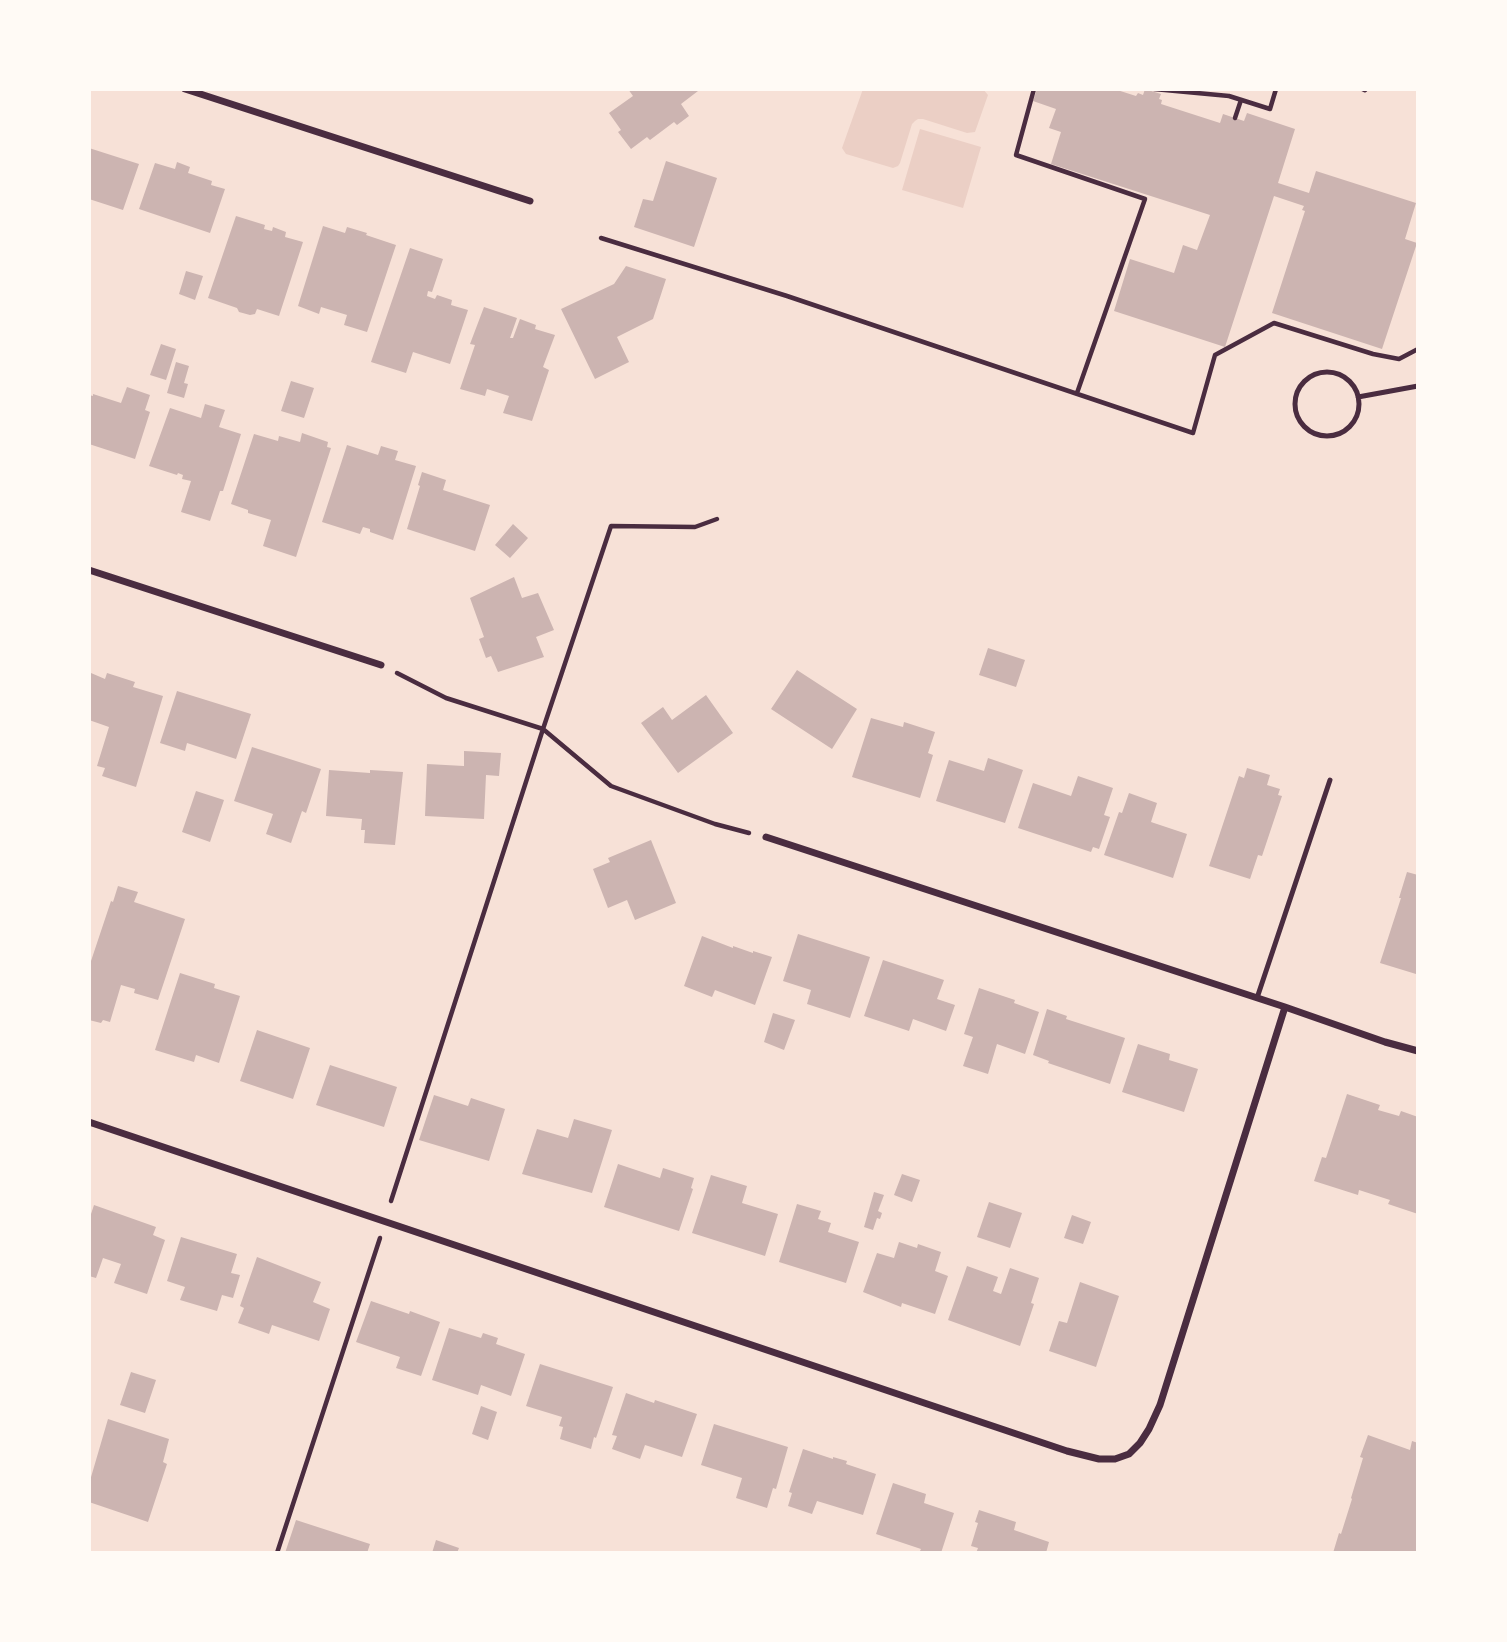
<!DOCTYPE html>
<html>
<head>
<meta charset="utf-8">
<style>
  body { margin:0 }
  #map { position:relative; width:1507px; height:1642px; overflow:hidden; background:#f7e1d7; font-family:"Archivo Narrow",sans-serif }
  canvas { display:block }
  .frame { position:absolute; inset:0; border:91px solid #fffaf5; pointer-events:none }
</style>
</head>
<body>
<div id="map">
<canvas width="1507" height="1642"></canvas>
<div class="frame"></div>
</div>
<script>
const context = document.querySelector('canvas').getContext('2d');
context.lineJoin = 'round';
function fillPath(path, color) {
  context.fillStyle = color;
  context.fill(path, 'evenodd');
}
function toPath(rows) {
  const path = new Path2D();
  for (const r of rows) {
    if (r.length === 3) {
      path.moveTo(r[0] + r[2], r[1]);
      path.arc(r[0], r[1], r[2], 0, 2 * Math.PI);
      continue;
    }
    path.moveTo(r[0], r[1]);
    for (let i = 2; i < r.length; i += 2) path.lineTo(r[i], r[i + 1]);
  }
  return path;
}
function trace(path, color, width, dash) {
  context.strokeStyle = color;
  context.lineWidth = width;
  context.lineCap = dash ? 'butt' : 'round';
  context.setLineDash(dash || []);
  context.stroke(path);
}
const green = toPath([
  [863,89,983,89,988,95,975,132,967,133,923,119,918,119,915,121,912,124,900,163,898,166,893,168,846,154,842,148],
  [920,129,981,147,963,208,902,190]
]);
const building = toPath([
  [628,89,696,89,698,91,681,104,689,116,677,125,674,122,650,140,647,137,631,149,618,132,621,130,609,113,633,96],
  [1037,89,1114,89,1136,96,1138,93,1143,95,1145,89,1161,94,1159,99,1162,100,1161,104,1220,123,1223,114,1244,121,1247,113,1295,129,1278,183,1309,193,1316,171,1416,203,1405,239,1417,243,1382,349,1272,313,1305,211,1302,210,1304,206,1274,196,1225,347,1114,311,1130,259,1174,273,1183,245,1197,250,1210,215,1051,164,1061,132,1049,128,1056,109,1033,101],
  [89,148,139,164,123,210,89,199],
  [666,161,717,178,694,247,634,227,643,199,653,201],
  [177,162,190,167,188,173,212,181,211,185,225,189,210,233,139,209,155,163,175,169],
  [236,216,265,225,264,229,272,231,273,227,286,232,285,237,303,242,279,316,257,309,255,314,250,315,239,312,237,308,208,298],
  [323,226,345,233,347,227,367,233,366,235,396,245,367,332,344,325,347,315,321,307,319,314,298,306],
  [410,248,443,259,432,292,428,291,427,296,435,299,437,295,452,300,451,305,468,310,450,364,413,352,406,373,371,362],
  [626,266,666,279,653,319,617,337,629,362,595,379,561,309,614,284],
  [186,271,203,276,195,300,179,294],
  [484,307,517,318,510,338,513,338,520,319,536,325,535,329,555,335,543,367,549,370,532,421,503,413,509,396,487,389,485,396,460,389,475,345,470,344],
  [161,344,176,349,166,380,150,375],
  [176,362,189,366,184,383,188,384,184,398,167,393],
  [291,381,314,388,304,418,281,411],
  [127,387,150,395,145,410,150,412,135,459,89,444,89,395,93,396,93,394,121,403],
  [205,404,225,410,219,427,241,434,223,491,220,491,210,521,181,512,191,481,182,479,183,475,178,473,177,475,149,466,170,408,201,418],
  [302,433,328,442,327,447,331,448,296,557,263,546,271,520,248,513,248,510,231,504,254,434,278,441,279,436,300,442],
  [347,445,378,455,381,446,398,451,395,460,416,466,393,540,370,532,370,529,363,527,360,534,322,522],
  [422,472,446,480,443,490,490,505,475,551,407,529,420,486,418,485],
  [513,524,528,538,510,558,495,545],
  [514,577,522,598,538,593,554,630,536,637,544,657,498,672,491,656,486,658,479,639,484,637,470,598],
  [988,648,1025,660,1016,687,979,675],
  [797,670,857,709,832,749,771,709],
  [91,673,105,679,107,673,135,682,133,687,163,696,136,787,102,776,105,768,97,766,109,727,89,720,89,679],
  [177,691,251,714,236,759,187,743,185,751,160,743],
  [706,695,733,733,678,773,641,723,663,707,672,720],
  [871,718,903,727,904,722,935,732,928,753,933,755,920,798,852,777],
  [252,747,321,769,306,813,302,811,291,843,266,834,273,814,234,801],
  [464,751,501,753,499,776,486,775,484,819,425,816,427,764,464,766],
  [988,758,1023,770,1005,823,936,801,949,760,984,771],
  [1247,768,1270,775,1267,785,1280,789,1278,795,1282,796,1262,856,1258,855,1250,879,1209,866,1239,776,1244,778],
  [329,770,370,773,370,770,403,772,395,845,364,843,365,830,361,830,362,819,326,816],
  [1078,776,1113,788,1104,815,1110,817,1099,849,1093,847,1091,852,1018,828,1033,783,1071,796],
  [196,791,224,800,210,842,182,832],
  [1129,793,1157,803,1151,822,1187,834,1173,878,1104,855,1119,812,1122,813],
  [651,840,676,903,635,920,627,900,608,908,593,869,610,862,608,858],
  [1407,872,1418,875,1418,969,1416,974,1380,963,1401,898,1399,898],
  [118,886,138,892,134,902,185,919,158,1000,134,993,135,989,121,985,110,1022,103,1020,101,1023,89,1020,89,967,111,901,113,902],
  [798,934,870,957,850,1018,807,1004,811,990,783,981],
  [702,936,733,948,733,946,753,953,753,951,772,957,755,1005,715,990,712,997,684,986],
  [883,960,944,980,937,999,955,1005,946,1031,913,1019,909,1031,864,1016],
  [180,973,215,984,214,988,240,996,219,1063,196,1055,194,1062,155,1050],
  [979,988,1015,1000,1014,1003,1039,1012,1025,1054,997,1044,988,1074,963,1066,973,1037,964,1034],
  [1047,1009,1067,1016,1066,1019,1125,1038,1110,1084,1048,1063,1049,1061,1033,1055],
  [773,1013,795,1020,784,1050,764,1042],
  [257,1030,310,1048,293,1099,240,1081],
  [1138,1044,1170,1054,1169,1060,1198,1069,1184,1112,1122,1092],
  [330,1065,397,1087,384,1127,316,1105],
  [1347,1094,1380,1105,1378,1110,1399,1116,1401,1111,1418,1117,1418,1214,1388,1204,1390,1200,1359,1190,1358,1195,1314,1181,1322,1157,1326,1158],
  [434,1095,468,1106,471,1098,505,1109,489,1161,419,1140],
  [574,1119,612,1130,592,1193,522,1174,537,1129,568,1138],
  [618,1164,660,1178,663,1168,694,1178,691,1188,693,1189,679,1231,604,1207],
  [902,1174,920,1180,912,1202,894,1195],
  [711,1175,747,1186,742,1203,778,1214,765,1256,692,1233],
  [874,1192,884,1195,878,1211,882,1213,880,1219,877,1218,873,1230,864,1227],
  [989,1202,1022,1213,1010,1248,977,1237],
  [797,1204,821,1211,818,1219,831,1223,828,1232,859,1242,846,1283,779,1262],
  [94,1205,156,1227,153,1235,165,1240,147,1294,114,1283,121,1264,103,1258,96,1278,89,1276,89,1220],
  [1072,1215,1091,1222,1083,1244,1064,1238],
  [181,1237,237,1254,231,1273,240,1275,233,1298,222,1295,217,1311,180,1300,185,1287,167,1281],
  [899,1242,917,1248,918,1244,941,1252,935,1271,948,1276,935,1314,902,1303,901,1307,863,1292,877,1253,894,1258],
  [257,1257,321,1282,313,1302,330,1309,319,1341,272,1325,269,1334,238,1323,244,1308,240,1306],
  [967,1266,998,1277,993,1291,1001,1294,1010,1268,1039,1278,1031,1303,1034,1304,1020,1346,948,1320],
  [1080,1282,1119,1296,1096,1367,1049,1351,1059,1321,1067,1323],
  [371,1301,409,1314,410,1311,440,1322,421,1376,396,1368,400,1357,356,1342],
  [449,1328,481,1338,483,1333,498,1338,496,1344,525,1354,511,1396,481,1385,478,1395,432,1380],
  [540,1364,613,1387,596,1438,594,1437,591,1449,560,1439,563,1427,559,1426,562,1417,526,1406],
  [131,1372,156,1380,145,1413,120,1405],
  [626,1393,654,1403,655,1400,697,1414,682,1457,645,1445,640,1459,612,1449,617,1436,612,1435],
  [481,1406,497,1412,488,1440,472,1434],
  [108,1419,169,1439,163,1462,167,1464,148,1522,89,1502,89,1484],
  [714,1424,788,1447,776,1489,773,1488,767,1508,736,1498,742,1478,701,1465],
  [1368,1435,1410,1450,1412,1441,1418,1443,1418,1553,1333,1553,1339,1533,1341,1534,1352,1499,1351,1498,1363,1458,1360,1457],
  [803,1449,833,1459,833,1457,847,1461,846,1464,876,1474,863,1515,817,1501,812,1514,788,1506,792,1493,789,1492],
  [893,1483,926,1494,924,1503,954,1513,941,1553,919,1553,921,1549,876,1534],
  [979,1510,1016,1522,1014,1530,1049,1542,1046,1553,976,1553,978,1548,971,1546,978,1523,975,1522],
  [296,1520,370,1544,367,1553,285,1553],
  [436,1540,459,1548,457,1553,432,1553]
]);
const path = toPath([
  [1034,89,1016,155,1145,199,1077,393],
  [1154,89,1229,96,1270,109,1276,89],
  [1235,118,1241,100],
  [601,238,787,296,1193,433,1215,355,1274,323,1373,354,1399,359,1418,349],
  [397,673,446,698,543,729,611,526,695,527,717,519],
  [391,1201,543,729,611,786,715,824,749,833],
  [277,1553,380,1238]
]);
const service = toPath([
  [1363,89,1365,90],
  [1327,404,32],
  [1358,397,1418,386],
  [1257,998,1330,780]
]);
const minor = toPath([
  [185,89,530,201],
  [89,570,381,665],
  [766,837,1285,1007,1385,1042,1418,1051],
  [89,1122,1067,1451,1099,1459,1115,1459,1129,1454,1140,1443,1149,1429,1160,1405,1285,1007]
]);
fillPath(green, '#ebcfc5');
fillPath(building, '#ccb4b1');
trace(path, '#4a2c40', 4.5);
trace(service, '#4a2c40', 5);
trace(minor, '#4a2c40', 7);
</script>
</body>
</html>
